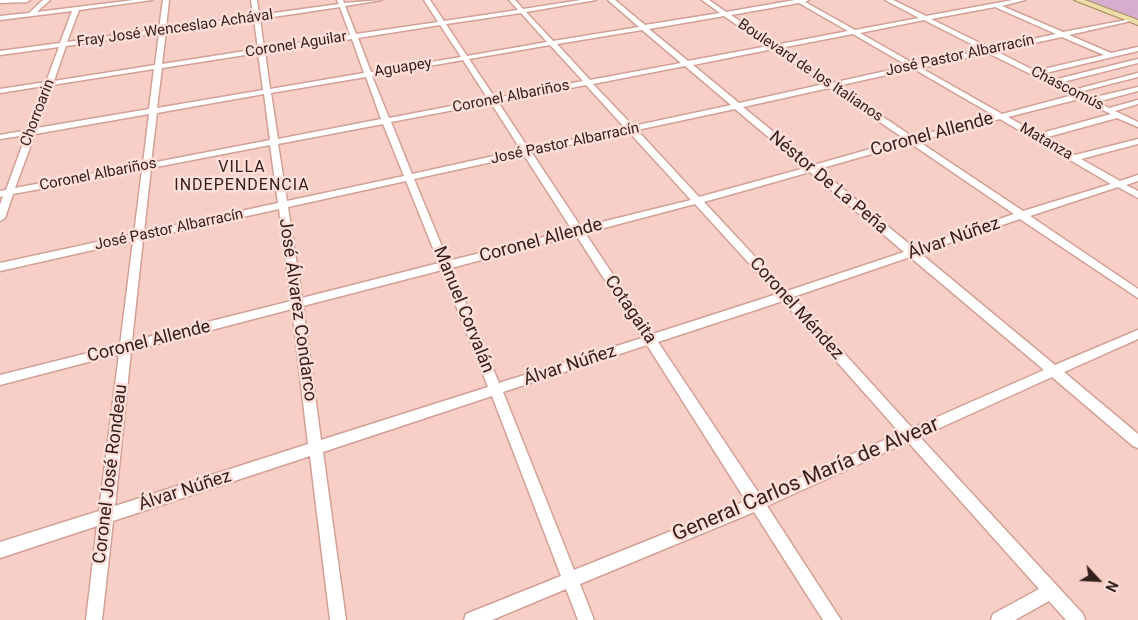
<!DOCTYPE html>
<html>
<head>
<meta charset="utf-8">
<style>
  body { margin:0 }
  #map { position:relative; width:1138px; height:620px; overflow:hidden; background:#f8cfc6; font-family:Roboto,sans-serif }
  canvas { display:block }
  .north { position:absolute; left:1073px; top:555px; width:50px; height:50px; -webkit-text-stroke:4px #ffdfd8; paint-order:stroke; rotate:115deg; font-size:14px; font-weight:700; line-height:20px; text-align:center; color:#34211e }
  .north::after { content:''; display:block; margin:auto; width:18px; height:22px; background:#34211e; clip-path:polygon(50% 0,100% 100%,50% 72%,0 100%) }
</style>
</head>
<body>
<div id="map">
<canvas width="1138" height="620"></canvas>
<div class="north">N</div>
</div>
<script>
const context = document.querySelector('canvas').getContext('2d');
context.lineJoin = 'round';
function fillPath(path, color) {
  context.fillStyle = color;
  context.fill(path, 'evenodd');
}
function toPath(rows) {
  const path = new Path2D();
  for (const r of rows) {
    path.moveTo(r[0], r[1]);
    for (let i = 2; i < r.length; i += 2) path.lineTo(r[i], r[i + 1]);
  }
  return path;
}
function trace(path, color, width, dash) {
  context.strokeStyle = color;
  context.lineWidth = width;
  context.lineCap = dash ? 'butt' : 'round';
  context.setLineDash(dash || []);
  context.stroke(path);
}
function drawText(font, color, halo, rows, align = 'center') {
  context.font = font + ' Roboto,sans-serif';
  context.lineWidth = 5;
  context.setLineDash([]);
  context.textBaseline = 'middle';
  context.strokeStyle = halo;
  context.fillStyle = color;
  for (const [text, x, y, turn = 0] of rows) {
    context.save();
    context.translate(x, y);
    context.rotate((+turn || 0) * Math.PI / 180);
    context.textAlign = isNaN(turn) ? turn : align;
    if (halo) context.strokeText(text, 0, 0);
    context.fillText(text, 0, 0);
    context.restore();
  }
}
const green = toPath([
  [1084,0,1138,0,1138,21]
]);
const minor = toPath([
  [0,0,30,0,27,2,0,3,0,0],
  [43,0,50,0,37,12,134,0,152,0,79,10,67,42,159,29,163,0,169,0,166,28,253,16,251,0,257,0,259,15,339,4,337,0,343,0,344,3,382,0,345,6,356,34,438,22,424,0,430,0,444,21,518,10,509,0,515,0,523,9,581,0,596,0,526,12,553,41,639,27,608,0,615,0,645,25,720,13,702,0,709,0,726,12,795,0,809,0,805,2,855,30,919,18,885,0,893,0,926,16,1013,0,1025,0,1002,6,1063,32,1131,19,1131,21,1069,35,1111,53,1138,47,1138,51,1041,74,1053,80,1138,59,1138,63,1059,83,1073,90,1138,73,1138,77,1079,92,1091,98,1138,87,1138,91,1097,102,1109,108,1138,100,1138,104,1115,111,1138,122,1138,127,1117,118,1044,138,1075,155,1138,139,1138,144,1081,159,1120,181,1138,175,1138,181,1126,185,1138,191,1138,198,1118,187,1030,216,1138,289,1138,298,1020,219,920,253,1055,365,1138,330,1138,339,1064,372,1138,434,1138,448,1133,446,1052,377,920,437,1083,614,1085,620,1066,620,1049,601,1015,620,991,620,993,614,1039,589,908,442,767,506,841,620,823,620,754,512,580,584,594,620,578,620,566,589,492,620,464,620,466,614,561,576,492,396,323,452,346,620,330,620,310,456,113,521,102,620,86,620,97,526,0,558,0,542,99,511,119,354,0,385,0,375,120,345,133,241,0,271,0,263,134,234,142,170,13,194,5,218,0,221,0,205,3,196,0,197,0,191,6,190,26,135,0,139,0,135,28,130,44,86,0,93,0,89,46,82,59,47,0,55,0,51,60,43,72,11,0,20,0,16,29,13,43,0],
  [799,3,848,31,775,45,731,15,799,3],
  [340,7,350,35,264,48,260,19,340,7],
  [995,7,1056,34,990,48,931,19,995,7],
  [521,13,547,42,467,56,446,24,521,13],
  [724,16,768,46,688,61,649,29,724,16],
  [254,19,258,49,162,64,166,32,254,19],
  [924,20,983,50,916,65,860,33,924,20],
  [440,25,461,57,371,72,358,38,440,25],
  [642,30,681,63,590,80,557,44,642,30],
  [159,33,155,65,54,81,66,46,159,33],
  [853,34,908,66,832,83,780,48,853,34],
  [1062,37,1104,55,1035,71,996,51,1062,37],
  [352,39,364,73,270,89,265,52,352,39],
  [550,45,583,81,495,98,469,59,550,45],
  [773,49,824,84,739,103,693,65,773,49],
  [258,53,263,90,157,108,162,68,258,53],
  [988,53,1073,95,1002,114,921,68,988,53],
  [463,60,488,99,389,118,372,76,463,60],
  [685,66,731,105,633,126,593,84,685,66],
  [154,69,149,109,37,128,52,85,154,69],
  [914,69,995,116,913,137,837,86,914,69],
  [366,77,381,119,278,139,271,93,366,77],
  [586,85,625,128,529,149,498,102,586,85],
  [829,88,905,139,814,165,743,107,829,88],
  [264,94,270,140,151,163,157,113,264,94],
  [1079,99,1111,114,1038,134,1008,117,1079,99],
  [491,103,521,150,412,174,391,122,491,103],
  [735,109,805,168,699,197,637,130,735,109],
  [149,114,143,164,15,188,35,134,149,114],
  [1000,119,1111,184,1023,211,918,141,1000,119],
  [383,124,404,176,287,201,278,144,383,124],
  [629,132,691,200,581,227,532,153,629,132],
  [910,143,1014,214,914,248,819,169,910,143],
  [270,145,278,203,144,232,151,168,270,145],
  [524,155,572,230,448,261,414,179,524,155],
  [810,172,904,252,787,291,704,202,810,172],
  [406,181,439,263,302,298,288,207,406,181],
  [695,204,777,294,653,334,585,233,695,204],
  [279,209,291,301,132,341,143,239,279,209],
  [576,235,642,338,499,383,451,268,576,235],
  [910,257,1044,370,912,428,793,297,910,257],
  [442,270,488,387,321,440,303,306,442,270],
  [783,301,900,433,760,495,658,342,783,301],
  [292,309,308,444,115,506,131,351,292,309],
  [647,345,746,501,574,570,503,392,647,345]
]);
const major = toPath([
  [1074,0,1085,0,1138,20,1138,25,1074,0]
]);
const farStreetnames = [
  ["Fray José Wenceslao Achával",175,29,-8],
  ["Coronel Aguilar",296,45,-9],
  ["José Pastor Albarracín",960,56,-12],
  ["Aguapey",403,68,-9],
  ["Boulevard de los Italianos",810,71,34],
  ["Chascomús",1067,89,27],
  ["Coronel Albariños",511,97,-11],
  ["Chorroarin",38,113,-69],
  ["Matanza",1046,142,30],
  ["José Pastor Albarracín",565,144,-12],
  ["Coronel Albariños",98,175,-11],
  ["José Pastor Albarracín",169,230,-12]
];
const farQuarternames = [
  ["VILLA",242,168],
  ["INDEPENDENCIA",242,186]
];
const streetNames = [
  ["Coronel Allende",932,135,-15],
  ["Néstor De La Peña",828,183,40],
  ["Álvar Núñez",954,239,-19],
  ["Coronel Allende",541,241,-15],
  ["Coronel Méndez",796,309,48],
  ["José Álvarez Condarco",297,310,82],
  ["Manuel Corvalán",463,310,68],
  ["Cotagaita",630,310,56],
  ["Coronel Allende",149,342,-14],
  ["Álvar Núñez",570,366,-18],
  ["Coronel José Rondeau",111,474,-83],
  ["Álvar Núñez",185,491,-18]
];
const nearStreetnames = [
  ["General Carlos María de Alvear",806,480,-23]
];
fillPath(green, '#d6adcf');
trace(minor, '#d2a096', 3);
trace(major, '#a48c55', 2);
fillPath(minor, '#fff');
fillPath(major, '#edddaa');
drawText('15px', '#34211e', '#ffdfd8', farStreetnames);
context.letterSpacing = '1px';
drawText('16px', '#34211e', '#ffdfd8', farQuarternames);
context.letterSpacing = '0px';
drawText('18px', '#34211e', '#ffdfd8', streetNames);
drawText('21px', '#34211e', '#ffdfd8', nearStreetnames);
</script>
</body>
</html>
